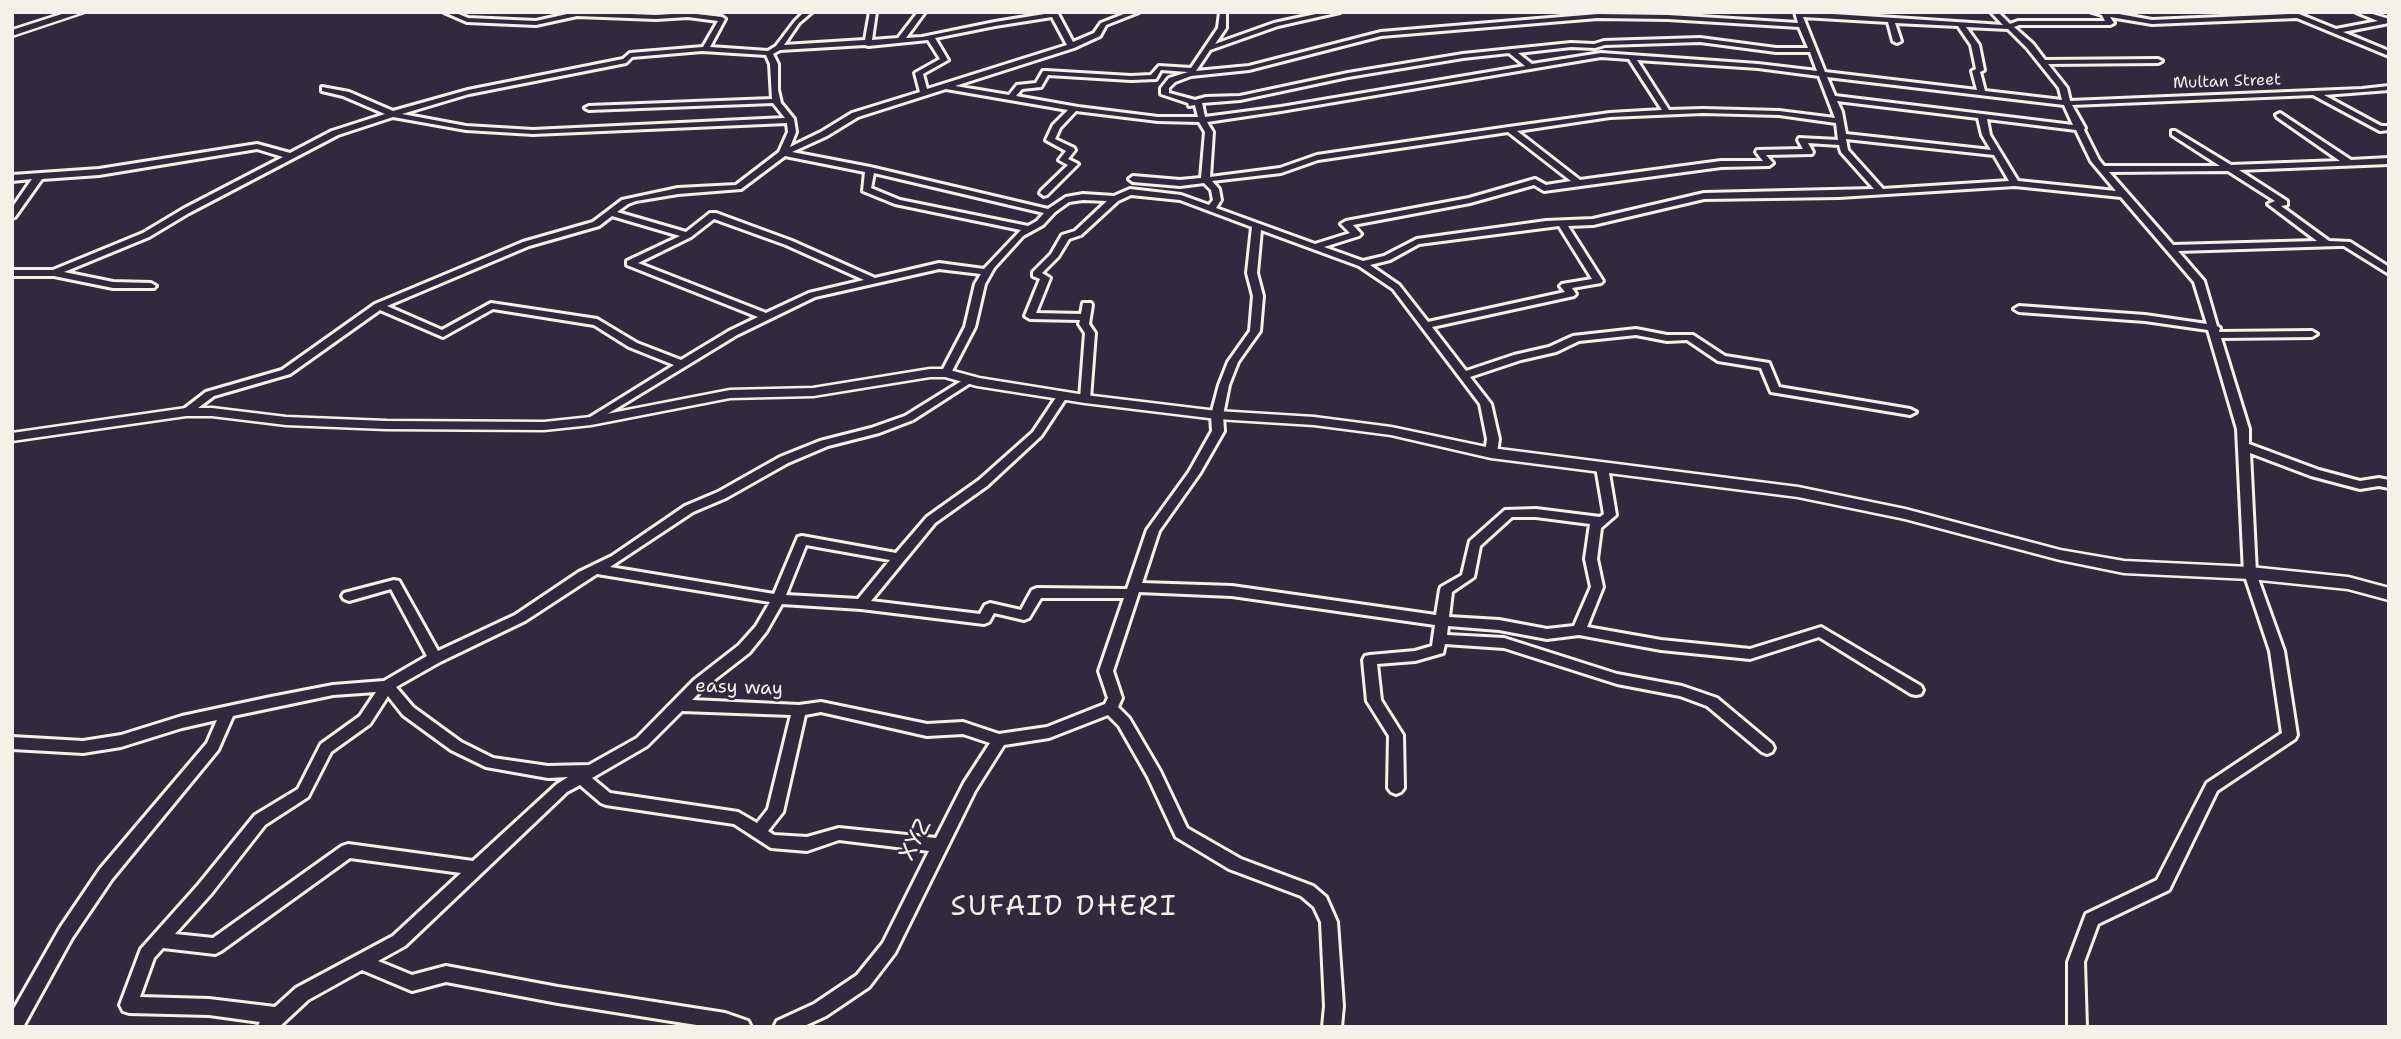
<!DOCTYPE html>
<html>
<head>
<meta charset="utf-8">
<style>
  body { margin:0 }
  #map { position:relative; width:2401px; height:1039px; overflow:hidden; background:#2f2a3d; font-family:"Shantell Sans",sans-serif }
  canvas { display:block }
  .frame { position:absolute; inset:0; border:14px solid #f4f1e8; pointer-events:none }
</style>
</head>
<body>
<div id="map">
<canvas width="2401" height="1039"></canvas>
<div class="frame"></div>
</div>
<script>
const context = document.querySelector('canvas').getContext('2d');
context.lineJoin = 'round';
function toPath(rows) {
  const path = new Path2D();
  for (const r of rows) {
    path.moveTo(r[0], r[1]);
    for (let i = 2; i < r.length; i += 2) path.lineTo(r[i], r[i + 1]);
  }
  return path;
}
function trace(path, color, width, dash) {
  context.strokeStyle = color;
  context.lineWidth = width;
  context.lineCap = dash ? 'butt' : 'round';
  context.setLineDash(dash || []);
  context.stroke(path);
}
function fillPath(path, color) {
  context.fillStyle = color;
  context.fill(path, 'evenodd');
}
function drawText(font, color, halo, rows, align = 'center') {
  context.font = font + ' "Shantell Sans",sans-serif';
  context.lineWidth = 5;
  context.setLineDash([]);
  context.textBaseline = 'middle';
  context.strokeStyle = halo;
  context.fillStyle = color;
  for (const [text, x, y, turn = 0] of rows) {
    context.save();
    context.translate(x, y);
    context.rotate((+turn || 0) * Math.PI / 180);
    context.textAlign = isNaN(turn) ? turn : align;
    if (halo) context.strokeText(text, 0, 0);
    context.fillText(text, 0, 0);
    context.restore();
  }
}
const minor = toPath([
  [444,12,454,12,468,18,536,21,576,12,656,15,688,13,722,17,725,19,710,47,768,51,776,46,795,21,804,12,812,12,799,23,784,45,865,40,870,12,876,12,872,40,898,38,918,12,925,12,906,38,922,37,995,22,1057,12,1073,42,1094,33,1101,23,1129,12,1139,12,1106,25,1100,36,1074,48,955,86,1009,95,1017,85,1036,83,1043,71,1046,71,1131,76,1151,75,1159,66,1191,68,1218,28,1220,12,1226,12,1226,28,1215,44,1274,23,1325,12,1340,12,1278,26,1210,50,1196,71,1249,66,1381,32,1598,14,1668,15,1798,23,1795,12,1802,12,2003,25,1991,12,1998,12,2010,24,2018,21,2105,21,2102,15,2092,12,2108,12,2152,20,2290,14,2294,12,2336,29,2378,21,2356,12,2366,12,2389,19,2389,23,2343,32,2389,51,2389,56,2297,18,2152,24,2110,17,2114,23,2110,25,2019,25,2014,27,2033,44,2045,60,2158,59,2162,61,2158,63,2048,64,2067,88,2070,101,2362,89,2389,86,2389,90,2324,95,2381,126,2389,126,2389,130,2380,131,2313,95,2072,105,2085,128,2084,130,2099,160,2104,166,2220,166,2172,135,2172,131,2175,131,2231,165,2340,161,2277,117,2276,115,2280,113,2351,160,2389,158,2389,164,2239,170,2287,201,2287,205,2281,206,2329,241,2350,242,2389,267,2389,274,2344,246,2339,246,2178,251,2204,281,2217,326,2220,328,2219,332,2312,331,2317,334,2312,337,2221,338,2249,429,2249,444,2319,470,2360,481,2379,478,2389,480,2389,488,2379,486,2360,489,2311,476,2250,453,2256,573,2284,651,2297,735,2295,739,2217,791,2169,890,2098,924,2084,962,2086,1027,2068,1027,2068,962,2086,914,2157,880,2207,783,2282,733,2270,651,2244,573,2237,429,2208,330,2145,321,2019,312,2014,309,2019,306,2145,315,2207,324,2194,282,2121,197,2015,186,1839,197,1704,199,1593,225,1568,226,1603,281,1601,283,1572,288,1576,294,1574,296,1432,327,1466,371,1514,355,1549,347,1573,336,1636,329,1667,335,1693,335,1725,356,1769,363,1779,387,1910,409,1916,412,1910,415,1771,392,1761,368,1718,361,1687,340,1667,341,1636,335,1579,341,1556,352,1521,360,1470,377,1491,404,1499,439,1497,453,1491,457,1485,453,1487,439,1480,404,1393,289,1359,266,1261,230,1257,273,1263,296,1260,331,1238,362,1229,385,1223,415,1224,431,1200,473,1159,531,1142,583,1232,586,1436,615,1440,590,1441,587,1462,575,1470,541,1505,510,1536,509,1600,517,1604,514,1596,467,1602,463,1608,467,1616,515,1601,528,1597,559,1603,587,1587,627,1661,640,1750,649,1821,627,1921,686,1923,690,1921,694,1916,695,1911,694,1819,637,1750,659,1661,650,1579,635,1547,639,1499,630,1448,626,1447,635,1504,638,1617,674,1682,686,1717,698,1772,744,1774,748,1772,752,1767,754,1762,752,1707,706,1680,696,1617,684,1504,648,1445,644,1443,653,1415,661,1377,664,1381,700,1403,735,1404,788,1401,792,1396,794,1391,792,1388,788,1389,736,1367,701,1363,660,1365,656,1370,655,1415,651,1432,646,1435,625,1232,596,1139,592,1113,671,1122,698,1118,707,1129,718,1160,771,1187,828,1241,859,1313,886,1326,897,1337,922,1343,1006,1341,1027,1323,1027,1325,1006,1321,922,1314,907,1301,896,1229,869,1176,837,1148,777,1119,726,1108,715,1049,738,1004,745,975,791,895,953,869,987,826,1016,802,1027,774,1027,777,1021,814,1004,857,975,883,943,929,851,839,840,807,851,771,848,734,824,606,805,601,803,580,785,567,792,405,946,378,961,412,975,446,966,558,987,725,1013,748,1021,751,1027,709,1027,558,1003,446,982,412,991,362,970,308,1000,279,1027,257,1027,260,1022,209,1015,129,1013,123,1011,120,1005,141,949,199,884,255,815,298,789,321,744,360,716,376,692,333,695,233,716,218,750,112,879,72,938,23,1027,12,1027,12,1012,60,928,100,869,207,743,217,720,182,728,121,747,83,753,12,749,12,737,83,741,121,735,182,716,271,697,333,685,384,681,427,656,391,589,349,601,344,599,342,596,344,593,394,580,399,581,438,651,515,615,579,572,612,556,685,506,718,492,780,457,820,441,871,428,905,416,968,377,972,378,973,380,972,382,913,420,879,433,828,446,788,463,726,498,693,512,610,567,774,594,798,537,802,536,896,553,927,517,979,480,1033,432,1059,393,1063,392,1068,395,1041,436,987,486,935,523,871,601,980,614,985,605,990,603,1021,610,1032,590,1037,588,1127,589,1147,530,1189,472,1212,431,1211,415,1219,385,1228,362,1250,331,1253,296,1247,273,1252,227,1180,200,1131,195,1118,201,1081,235,1069,239,1058,257,1042,273,1050,278,1036,313,1081,314,1083,303,1091,303,1092,305,1089,324,1095,333,1090,399,1085,402,1080,399,1085,333,1079,324,1080,320,1030,319,1025,316,1040,279,1033,276,1033,272,1051,254,1062,235,1075,231,1107,201,1083,200,1069,202,1055,212,1043,225,1023,236,994,268,985,284,975,327,951,373,946,376,941,373,965,327,975,284,981,274,939,269,815,297,737,335,591,424,587,423,585,421,587,419,674,365,629,347,594,325,493,309,443,337,380,310,290,374,214,396,190,414,186,415,180,412,206,392,282,370,375,304,523,242,593,222,622,200,678,188,736,185,779,152,788,132,787,123,533,134,466,130,393,117,338,135,189,213,149,237,64,272,113,282,151,283,156,286,154,288,113,288,54,276,12,276,12,270,53,270,143,233,183,209,283,157,257,149,99,175,42,179,15,217,12,218,12,208,32,179,12,181,12,175,99,169,257,144,290,153,332,131,385,114,343,96,322,91,322,87,349,92,393,111,468,90,623,59,630,53,703,47,718,21,688,17,656,19,577,16,536,25,467,22,444,12],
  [1052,17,1067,45,927,89,923,74,948,60,935,38,995,26,1052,17],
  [1803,17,1888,22,1893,41,1897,43,1901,41,1895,23,1958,26,1971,45,1976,69,1972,71,1977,90,1825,72,1803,17],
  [1598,18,1668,19,1799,27,1808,48,1776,48,1700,38,1604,41,1594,44,1571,43,1463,54,1348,73,1240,96,1206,97,1195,100,1169,93,1169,88,1175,82,1191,76,1249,70,1381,36,1598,18],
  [1966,27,2008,29,2027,48,2059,88,2062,100,1985,91,1980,72,1984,70,1979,45,1966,27],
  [928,40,940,59,915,73,920,92,852,113,821,132,790,147,796,132,794,119,781,103,778,90,778,64,773,54,780,50,865,45,868,46,928,40],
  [1700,42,1776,52,1810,52,1817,71,1758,64,1601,53,1532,64,1518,53,1571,47,1595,48,1605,45,1700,42],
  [702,51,766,55,770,64,772,99,589,106,585,108,589,110,773,103,785,118,533,130,466,126,402,114,469,94,626,63,632,57,702,51],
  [1509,53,1525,66,1281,107,1205,117,1202,103,1240,100,1348,77,1463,58,1509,53],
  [1601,57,1629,59,1662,110,1610,113,1509,127,1317,155,1280,168,1210,177,1213,132,1207,122,1281,111,1601,57],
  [1637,60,1758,68,1819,76,1835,118,1779,111,1703,109,1669,110,1637,60],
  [1161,70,1188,72,1169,78,1161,88,1161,94,1188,103,1189,106,1195,105,1198,117,1158,117,1078,107,1016,96,1022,89,1041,87,1048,75,1131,80,1156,79,1161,70],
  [1827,77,2064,105,2073,125,1835,96,1827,77],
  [946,89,1068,110,1053,125,1046,140,1066,151,1059,160,1068,165,1041,191,1040,193,1044,196,1047,195,1078,164,1068,159,1075,150,1074,148,1055,139,1060,128,1076,111,1158,121,1199,122,1205,132,1201,178,1180,180,1133,176,1129,179,1133,182,1180,186,1204,183,1211,190,1213,200,1209,205,1181,195,1130,189,1114,196,1083,194,1066,197,1048,209,870,167,792,152,827,136,858,117,946,89],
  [1837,101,1978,118,1982,135,1991,150,1846,134,1842,112,1837,101],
  [1703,113,1779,115,1836,123,1838,140,1799,138,1798,140,1803,149,1757,150,1756,152,1763,161,1721,161,1580,180,1517,131,1610,117,1703,113],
  [1987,119,2076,130,2091,161,2116,191,2018,181,1990,135,1987,119],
  [1508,132,1571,181,1546,185,1535,179,1469,198,1346,221,1341,224,1350,233,1315,244,1216,208,1221,200,1219,189,1212,181,1281,173,1318,160,1508,132],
  [1846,139,1994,155,2009,181,1883,189,1848,150,1846,139],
  [1808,143,1839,145,1841,152,1874,189,1704,193,1593,219,1546,221,1417,239,1384,256,1363,261,1324,247,1359,236,1361,234,1353,225,1470,203,1534,185,1544,191,1721,167,1769,166,1773,163,1766,155,1812,154,1813,152,1808,143],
  [785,156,865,172,863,191,895,204,1021,230,984,269,939,263,875,278,792,241,716,213,710,213,686,232,617,212,628,204,636,201,678,194,741,189,785,156],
  [2228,171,2275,201,2268,204,2317,241,2173,245,2109,172,2228,171],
  [874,173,1044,213,1037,221,1028,226,900,200,871,188,874,173],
  [612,216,680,236,627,261,627,265,758,317,729,331,681,360,637,343,597,319,491,303,442,330,387,306,529,246,599,226,612,216],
  [714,219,786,245,864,280,809,293,766,313,638,263,691,237,714,219],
  [1559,226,1592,279,1562,284,1560,286,1565,292,1428,322,1399,285,1370,265,1390,260,1419,244,1559,226],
  [1512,517,1536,517,1590,524,1585,559,1591,587,1574,626,1547,629,1499,620,1449,617,1452,592,1474,577,1480,546,1512,517],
  [806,545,890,560,858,599,786,595,806,545],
  [597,574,770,602,756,626,739,645,694,680,637,738,589,765,548,766,493,758,461,742,413,707,396,687,440,662,525,621,597,574],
  [1041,598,1124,598,1099,671,1108,698,1105,704,1047,727,999,734,963,722,927,724,821,702,799,705,692,700,704,688,749,653,766,632,782,604,861,609,984,624,989,622,994,613,1024,620,1029,618,1041,598],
  [388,696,403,715,451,750,486,767,548,778,568,777,557,784,473,861,348,844,342,846,213,938,175,934,211,894,265,825,308,797,331,752,370,724,388,696],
  [682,711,791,715,768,809,757,823,738,812,610,793,592,778,647,746,682,711],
  [821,712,927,736,963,734,990,743,964,783,936,838,839,828,807,837,774,835,768,831,783,812,805,715,821,712],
  [350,858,461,873,393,936,296,988,275,1007,209,999,140,997,154,958,163,948,215,954,221,951,350,858]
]);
const tertiary = toPath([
  [930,369,946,369,979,378,1085,395,1217,411,1314,417,1391,427,1491,448,1798,487,1905,509,2060,550,2124,561,2250,567,2348,577,2389,588,2389,600,2348,589,2250,579,2124,573,2060,560,1905,519,1798,497,1491,458,1391,435,1314,425,1217,419,1085,403,977,386,945,377,930,377,813,396,730,398,591,425,544,430,386,429,286,425,212,416,186,416,12,441,12,433,186,408,212,408,286,417,386,421,544,422,591,417,730,390,813,388,930,369]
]);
const secondary = toPath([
  [68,12,84,12,12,36,12,30,68,12]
]);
const farStreetnames = [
  ["Multan Street",2227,82,-2]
];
const streetNames = [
  ["easy way",739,688,2]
];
const nearStreetnames = [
  ["XYZ",916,840,-63]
];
const nearQuarternames = [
  ["SUFAID DHERI",1064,908]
];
trace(minor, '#f4f1e8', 6);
trace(tertiary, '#f4f1e8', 5);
trace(secondary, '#f4f1e8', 5);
fillPath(minor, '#2f2a3d');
fillPath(tertiary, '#2f2a3d');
fillPath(secondary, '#2f2a3d');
drawText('16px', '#f4f1e8', '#2f2a3d', farStreetnames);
drawText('19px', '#f4f1e8', '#2f2a3d', streetNames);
drawText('23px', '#f4f1e8', '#2f2a3d', nearStreetnames);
context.letterSpacing = '2px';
drawText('28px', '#f4f1e8', '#2f2a3d', nearQuarternames);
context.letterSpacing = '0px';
</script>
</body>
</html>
